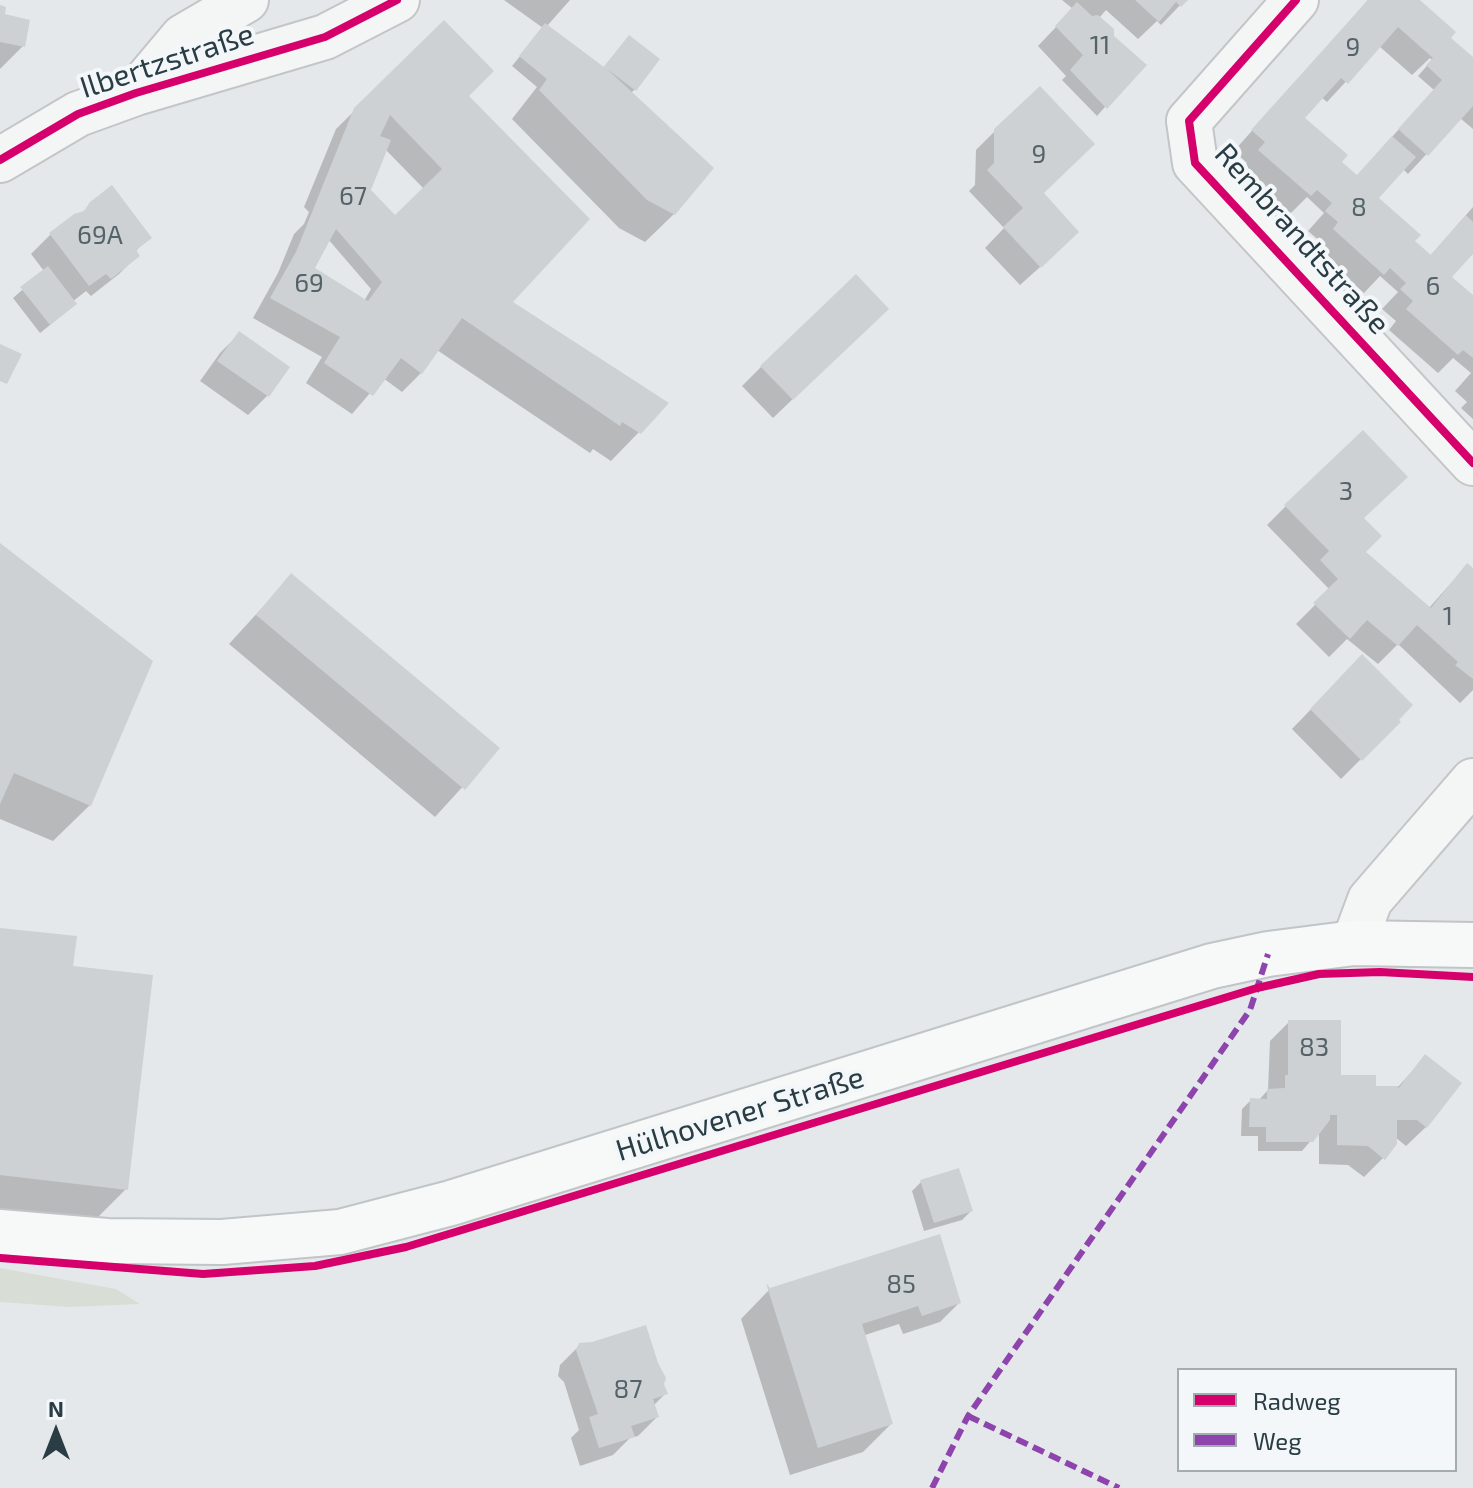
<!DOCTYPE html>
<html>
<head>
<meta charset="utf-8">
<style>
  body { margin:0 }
  #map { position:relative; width:1473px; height:1488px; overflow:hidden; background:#e5e8ea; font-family:"Exo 2",sans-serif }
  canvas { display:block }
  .legend { position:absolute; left:1177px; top:1368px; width:280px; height:104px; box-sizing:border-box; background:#f3f7f9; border:2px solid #a3adb1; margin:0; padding:10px 14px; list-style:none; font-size:24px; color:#2a3d45 }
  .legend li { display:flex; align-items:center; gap:16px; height:40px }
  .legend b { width:40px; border:2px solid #a3adb1 }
  .north { position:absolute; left:16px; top:1392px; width:80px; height:80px; -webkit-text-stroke:6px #f3f7f9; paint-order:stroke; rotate:0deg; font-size:22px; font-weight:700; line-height:32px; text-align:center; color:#2a3d45 }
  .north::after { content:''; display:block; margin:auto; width:28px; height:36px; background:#2a3d45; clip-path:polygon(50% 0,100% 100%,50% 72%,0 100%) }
</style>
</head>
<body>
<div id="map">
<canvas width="1473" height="1488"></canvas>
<ul class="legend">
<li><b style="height:10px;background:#d6006c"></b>Radweg</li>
<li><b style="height:10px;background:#8e44ad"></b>Weg</li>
</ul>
<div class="north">N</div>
</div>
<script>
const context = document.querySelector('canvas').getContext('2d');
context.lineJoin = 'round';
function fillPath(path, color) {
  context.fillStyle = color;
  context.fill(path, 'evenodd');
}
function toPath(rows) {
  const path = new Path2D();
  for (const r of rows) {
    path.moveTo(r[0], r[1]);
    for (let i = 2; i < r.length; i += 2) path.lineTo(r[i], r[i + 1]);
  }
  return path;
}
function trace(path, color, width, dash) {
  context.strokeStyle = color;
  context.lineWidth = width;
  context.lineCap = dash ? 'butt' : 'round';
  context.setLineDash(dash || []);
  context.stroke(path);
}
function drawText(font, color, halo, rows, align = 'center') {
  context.font = font + ' "Exo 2",sans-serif';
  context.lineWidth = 8;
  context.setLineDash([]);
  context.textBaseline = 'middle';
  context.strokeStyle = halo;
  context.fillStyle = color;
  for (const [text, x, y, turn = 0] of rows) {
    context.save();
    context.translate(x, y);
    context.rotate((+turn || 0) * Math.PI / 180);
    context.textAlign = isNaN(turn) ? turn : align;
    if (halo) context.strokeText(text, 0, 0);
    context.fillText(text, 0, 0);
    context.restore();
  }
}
const green = toPath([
  [0,1268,116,1289,140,1304,70,1307,0,1302]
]);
const shadow = toPath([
  [504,0,570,0,547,26,603,68,620,47,635,89,630,94,674,214,645,242,619,228,512,119,537,87,512,66,543,28],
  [1062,0,1185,0,1161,25,1157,21,1138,39,1106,10,1099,18,1105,107,1097,116,1062,80,1066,76,1038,46,1073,9],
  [1368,0,1417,0,1441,45,1473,60,1473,129,1460,118,1408,174,1403,169,1376,198,1413,241,1430,256,1473,207,1473,251,1450,277,1473,297,1473,419,1461,408,1467,402,1455,391,1471,373,1453,358,1438,373,1389,330,1396,321,1382,309,1398,292,1380,276,1364,293,1315,249,1321,242,1308,231,1324,213,1307,197,1290,214,1241,170,1247,163,1234,151],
  [1379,46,1412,75,1430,58,1432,60,1418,76,1434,90,1356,177,1330,171,1302,118,1321,97,1327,102],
  [0,8,2,16,23,46,0,69],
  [444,23,466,96,510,302,639,432,611,461,593,449,590,453,437,350,421,373,402,392,383,378,352,414,306,383,322,357,253,318,278,273,294,234,304,224,309,212,304,207,336,129],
  [385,149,424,189,395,218,368,190],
  [328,239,371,289,364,301,312,269],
  [996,130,1041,194,1058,251,1020,285,985,248,1004,228,969,191,975,185,976,150],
  [92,203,149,237,135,252,138,255,119,274,91,296,86,291,72,302,74,304,65,313,40,333,13,298,44,271,31,254,50,235,81,214],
  [867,328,773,418,742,386,761,367],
  [239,334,287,368,267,396,248,415,200,381,220,353],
  [1286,506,1362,518,1363,552,1429,608,1467,565,1473,571,1473,690,1460,703,1398,644,1378,664,1347,639,1329,657,1296,624,1330,590,1267,525],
  [0,545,90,805,53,841,0,819],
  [291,576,497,749,435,817,229,644],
  [1343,676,1398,722,1341,779,1292,729],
  [0,930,71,967,126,1189,90,1225,0,1215],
  [1289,1022,1339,1077,1374,1088,1397,1088,1425,1057,1459,1083,1426,1127,1406,1146,1395,1137,1383,1158,1364,1177,1348,1165,1319,1164,1319,1131,1302,1151,1258,1151,1258,1136,1241,1136,1242,1109,1251,1100,1258,1101,1268,1090,1270,1041],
  [921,1182,971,1211,962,1220,924,1231,912,1191],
  [769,1290,959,1303,940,1322,903,1334,899,1324,862,1336,891,1424,863,1452,790,1475,741,1319],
  [580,1345,665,1394,653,1406,657,1417,638,1436,630,1438,613,1455,580,1466,571,1438,579,1430,564,1382,558,1376,560,1365]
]);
const building = toPath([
  [1135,0,1188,0,1181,7,1176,2,1159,22],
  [1368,0,1420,0,1456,32,1451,38,1473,57,1473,106,1428,156,1398,129,1442,80,1426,65,1433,58,1398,27,1348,84,1341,78,1305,118,1348,155,1342,162,1357,175,1392,136,1416,157,1379,198,1421,235,1415,241,1431,255,1466,215,1473,222,1473,254,1452,277,1473,295,1473,358,1463,350,1458,355,1406,309,1413,301,1400,289,1406,283,1390,268,1384,275,1333,229,1338,222,1325,211,1332,203,1317,190,1311,196,1258,150,1265,142,1251,130],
  [1077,2,1092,16,1098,15,1114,29,1114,36,1147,65,1107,109,1070,70,1083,55,1055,26],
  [0,5,6,7,5,14,30,20,25,47,0,42],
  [444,20,494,71,469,96,590,219,513,302,669,403,641,434,622,422,620,426,462,318,422,374,401,358,373,396,324,363,340,337,270,298,296,252,354,108],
  [390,115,442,169,395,215,371,190,391,140,380,136],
  [336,229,382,282,368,301,315,268],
  [545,23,604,67,629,35,660,59,636,91,607,69,714,168,675,215,647,200,539,90,547,79,519,56],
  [1040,86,1095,144,1044,193,1079,232,1041,268,1003,227,1023,208,987,170,994,163,994,129],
  [112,185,152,238,136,250,140,256,111,279,106,274,89,286,49,233,74,214,84,211,90,202],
  [48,266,77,304,50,325,20,287],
  [856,274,889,309,793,400,760,366],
  [239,331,290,367,269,397,217,361],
  [0,344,22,354,7,384,0,381],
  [1363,430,1408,477,1364,518,1382,536,1366,552,1431,608,1467,563,1473,568,1473,679,1455,665,1458,662,1417,625,1398,646,1367,620,1350,639,1313,603,1338,579,1320,560,1329,551,1284,505],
  [0,543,153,661,91,806,14,773,0,804],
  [291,573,500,748,465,790,256,615],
  [1362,654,1413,705,1399,720,1401,722,1362,761,1310,709],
  [0,928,77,936,73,966,153,975,128,1190,0,1175],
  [1288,1020,1341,1020,1341,1075,1376,1075,1376,1086,1398,1086,1398,1089,1425,1054,1462,1083,1427,1128,1417,1120,1397,1120,1397,1144,1385,1160,1368,1146,1337,1145,1337,1115,1330,1115,1330,1120,1313,1142,1266,1142,1266,1127,1249,1127,1250,1098,1267,1099,1267,1089,1285,1088,1285,1075,1288,1075],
  [959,1168,973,1211,934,1223,920,1180],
  [940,1234,961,1303,922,1316,918,1306,862,1324,893,1424,818,1448,766,1283,770,1288],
  [646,1325,658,1363,666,1378,664,1384,668,1394,653,1399,659,1417,631,1426,635,1437,599,1448,589,1417,598,1414,576,1350,579,1343,592,1342]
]);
const minor = toPath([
  [1296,0,1189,121,1195,163,1473,463],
  [136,93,183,37,246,0],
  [0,160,78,114,136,93,325,37,397,0],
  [1354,943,1370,900,1473,781]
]);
const major = toPath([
  [0,1232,107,1241,222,1242,340,1232,451,1203,1212,966,1268,954,1354,943,1473,945]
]);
const quiet = toPath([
  [968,1416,1119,1488],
  [932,1488,968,1416,1250,1010,1268,954]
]);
const cycleway = toPath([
  [1296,0,1189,121,1195,163,1473,463],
  [0,160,78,114,136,93,325,37,397,0],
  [0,1258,203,1274,315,1266,406,1247,1257,988,1319,974,1380,972,1473,977]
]);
const numberNames = [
  ["11",1100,45],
  ["9",1353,47],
  ["9",1039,154],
  ["67",353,196],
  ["8",1359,207],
  ["69A",100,235],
  ["69",309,283],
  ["6",1433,286],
  ["3",1346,491],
  ["1",1448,616],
  ["83",1314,1047],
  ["85",901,1284],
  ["87",628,1389]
];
const streetNames = [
  ["Ilbertzstraße",167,61,-18],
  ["Rembrandtstraße",1302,239,48],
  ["Hülhovener Straße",740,1114,-17]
];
fillPath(green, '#d8ded5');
fillPath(shadow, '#0003');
fillPath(building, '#cdd1d3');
trace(minor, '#c3c6c8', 48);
trace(major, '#c0c5c8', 48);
trace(minor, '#f4f6f6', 44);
trace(major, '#f7f8f8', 44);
trace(quiet, '#8e44ad', 6, [12, 6]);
trace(cycleway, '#d6006c', 8);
drawText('26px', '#546369', null, numberNames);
drawText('30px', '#2a3d45', '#f3f7f9', streetNames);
</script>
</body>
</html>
